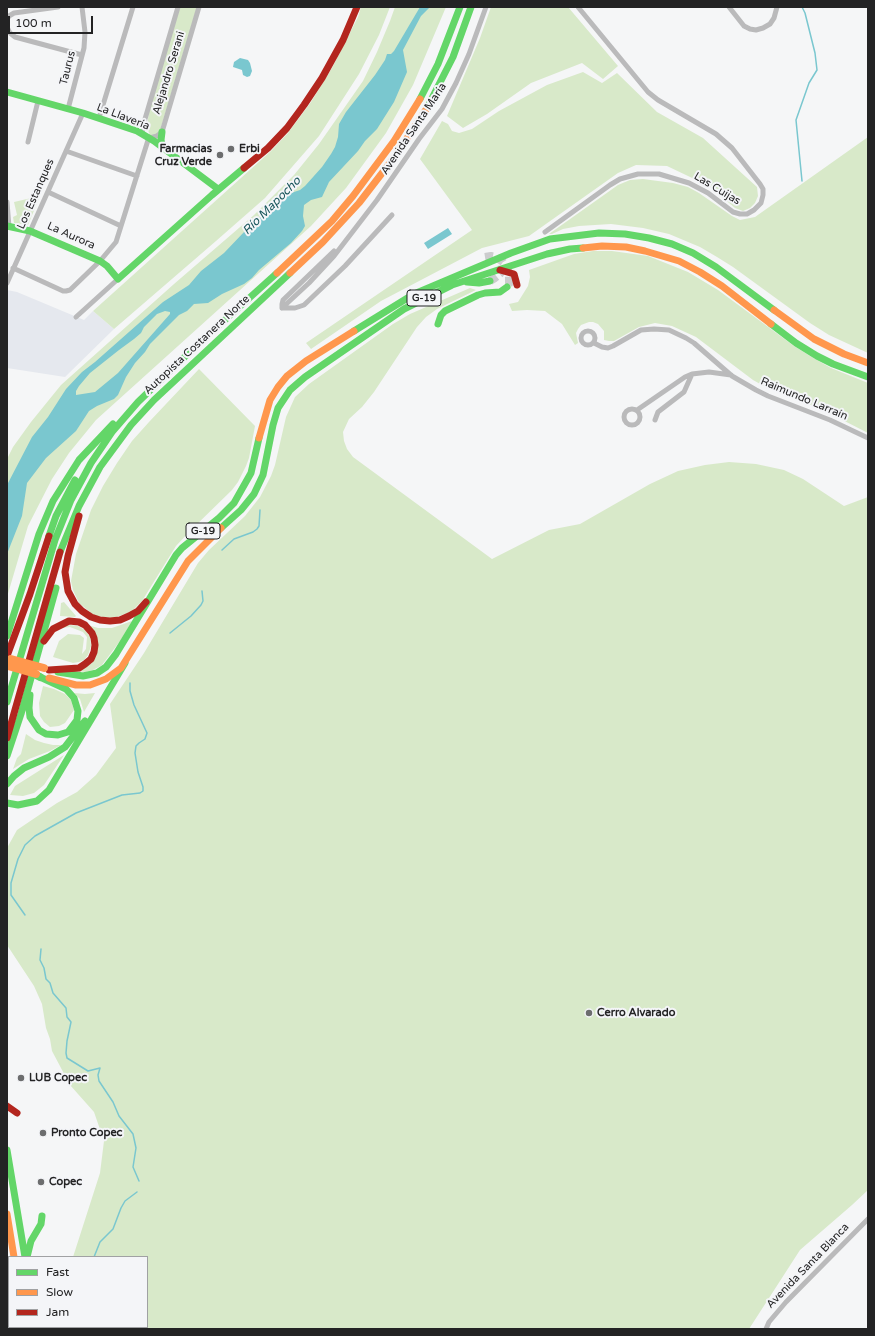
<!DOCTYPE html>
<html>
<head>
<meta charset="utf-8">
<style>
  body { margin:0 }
  #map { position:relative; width:875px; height:1336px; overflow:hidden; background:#f5f6f7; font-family:"Varela Round",sans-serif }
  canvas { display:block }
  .frame { position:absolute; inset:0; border:8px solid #232324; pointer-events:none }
  .legend { position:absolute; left:8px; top:1256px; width:140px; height:72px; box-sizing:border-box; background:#f4f5f8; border:1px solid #a0a1a3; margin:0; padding:5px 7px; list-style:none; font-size:12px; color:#232324 }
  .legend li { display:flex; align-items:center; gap:8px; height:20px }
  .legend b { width:20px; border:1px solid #a0a1a3 }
  .scale { position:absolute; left:8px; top:16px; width:85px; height:18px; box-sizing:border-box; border:2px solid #232324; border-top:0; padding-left:5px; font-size:12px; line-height:14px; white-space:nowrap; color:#232324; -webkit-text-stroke:3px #f4f5f8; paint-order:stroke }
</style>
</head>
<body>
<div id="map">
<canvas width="875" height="1336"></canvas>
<div class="frame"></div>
<ul class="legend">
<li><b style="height:5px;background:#63d668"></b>Fast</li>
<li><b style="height:5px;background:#ff974d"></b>Slow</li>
<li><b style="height:5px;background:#b3261e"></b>Jam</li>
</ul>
<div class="scale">100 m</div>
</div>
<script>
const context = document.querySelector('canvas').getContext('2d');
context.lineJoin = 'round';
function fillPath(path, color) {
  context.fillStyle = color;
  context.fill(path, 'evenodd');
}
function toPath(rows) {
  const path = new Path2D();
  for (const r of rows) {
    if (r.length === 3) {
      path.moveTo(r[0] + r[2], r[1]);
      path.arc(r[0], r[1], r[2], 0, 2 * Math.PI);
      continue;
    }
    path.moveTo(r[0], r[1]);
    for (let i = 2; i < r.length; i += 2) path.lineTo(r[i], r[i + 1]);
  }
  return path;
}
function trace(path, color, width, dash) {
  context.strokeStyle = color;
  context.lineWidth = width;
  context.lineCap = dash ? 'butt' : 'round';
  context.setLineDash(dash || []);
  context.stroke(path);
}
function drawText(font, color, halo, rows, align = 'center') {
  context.font = font + ' "Varela Round",sans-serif';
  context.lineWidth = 4;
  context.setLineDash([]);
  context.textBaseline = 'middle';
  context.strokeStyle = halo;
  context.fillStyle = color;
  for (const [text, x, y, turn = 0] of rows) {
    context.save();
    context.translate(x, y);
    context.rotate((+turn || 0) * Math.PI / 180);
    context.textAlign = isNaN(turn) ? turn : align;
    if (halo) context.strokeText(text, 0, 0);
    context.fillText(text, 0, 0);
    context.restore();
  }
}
const built = toPath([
  [7,290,17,292,84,320,93,311,114,329,65,377,7,368]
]);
const green = toPath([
  [179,7,197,7,159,134,154,137,150,135,147,128,149,110],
  [361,7,390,7,379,35,359,74,319,136,265,198,216,241,114,329,93,311,271,151,288,133,311,102,332,68,358,17],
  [395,7,446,7,413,85,386,133,346,188,311,226,96,420,69,453,52,479,28,526,7,597,7,459,13,447,31,422,61,385,174,284,254,215,294,175,319,144,363,81,377,52,390,21],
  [491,7,568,7,618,66,603,79,582,63,531,83,487,114,463,128,447,116,480,38],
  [583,72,602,83,617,73,657,112,703,138,757,187,758,196,755,203,750,208,743,211,735,208,709,186,667,166,636,165,618,173,529,236,482,248,381,301,311,349,306,343,472,230,420,159,442,121,448,124,452,131,459,133,472,129,499,111,547,85],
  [868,137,868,353,829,335,810,323,733,267,717,257,700,247,669,234,643,228,611,224,579,226,563,229,552,234,549,234,618,185,630,180,643,179,673,183,688,187,699,193,732,216,740,220,755,217],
  [40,196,28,225,14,223,13,217,17,215,14,202],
  [593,251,612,251,648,256,688,272,718,290,794,346,815,359,831,368,868,383,868,433,823,410,762,385,753,380,696,337,672,326,655,323,639,327,614,341,609,341,604,340,604,331,598,324,593,322,589,322,581,325,578,329,576,333,578,343,575,345,562,324,545,311,527,310,512,311,509,304,518,302,528,286,530,277,529,270,574,254],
  [470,288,476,290,437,309,426,317,417,327,374,392,362,407,349,419,343,432,344,441,347,449,353,457,492,559,549,530,580,524,650,484,678,471,705,465,729,462,756,464,784,470,803,479,844,506,868,497,868,1190,852,1205,800,1250,749,1329,57,1329,57,1327,147,1327,147,1257,73,1257,100,1173,104,1141,94,1112,70,1085,52,1051,50,1039,46,1028,42,1004,34,986,7,945,7,848,17,830,57,803,77,792,96,775,116,748,110,704,144,653,198,563,209,550,245,516,260,497,271,476,275,465,286,417,295,397,309,384,393,324,410,314],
  [199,369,255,426,249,458,246,466,238,482,232,490,190,531,176,546,142,601,131,612,113,618,95,616,79,603,73,590,71,581,76,554,91,510,103,486,117,463,132,441,149,422],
  [64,602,76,616,75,617,60,616,61,603],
  [132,621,120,641,102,665,93,670,85,672,78,671,92,663,91,626,98,628,112,628],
  [70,625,78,626,85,630,90,637,91,646,88,655,84,660,79,662,73,663,53,657,59,641,68,634,80,635,84,638,82,654,86,649,87,637,83,632,70,627,61,628],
  [43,686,54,689,65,694,71,700,74,710,65,723,59,726,50,727,44,722,40,716,39,703],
  [74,693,85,694,95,693,84,712,80,699],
  [26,734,35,740,44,743,53,745,61,745,50,751,29,759,13,769,17,758,21,754],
  [64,755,44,785,34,793,23,796,10,795,15,786]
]);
const water = toPath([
  [420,7,430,7,421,16,403,50,407,72,394,102,377,129,365,141,358,151,329,182,322,197,311,200,304,205,303,216,305,226,302,231,291,243,259,270,252,278,244,284,222,294,208,303,194,304,187,311,179,315,150,344,145,352,135,363,126,377,118,395,114,399,97,406,89,411,76,431,46,458,27,483,22,516,7,554,7,485,32,437,48,417,66,389,82,372,95,362,155,309,163,302,189,285,201,271,224,253,245,231,279,199,288,194,300,190,305,186,322,167,331,154,335,147,338,137,339,124,346,112,375,75,385,60,387,54,391,54,394,51],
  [165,311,170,312,170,314,118,373,95,392,76,395,76,391,79,386,90,373,119,350,134,339,141,333,144,327,157,314],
  [240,58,248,60,250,63,252,71,250,76,247,77,243,75,242,70,233,67,234,62],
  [448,228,452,234,428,249,424,243]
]);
const stream = toPath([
  [802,7,805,13,815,53,817,70,809,83,796,120,802,181],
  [222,550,234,539,253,532,257,529,259,526,260,510],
  [170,633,191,616,201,605,203,601,202,591],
  [25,915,11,895,11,883,18,859,25,845,35,836,76,813,122,795,140,793,143,791,143,787,138,772,135,753,136,746,139,743,145,739,147,733,134,705,130,691,130,683],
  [41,949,40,960,44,968,46,979,50,983,53,993,66,1008,67,1017,71,1022,67,1041,66,1053,67,1058,88,1071,100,1068,98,1075,99,1081,113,1102,119,1116,133,1134,136,1148,133,1167,139,1181],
  [94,1257,100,1242,113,1229,121,1208,125,1201,137,1192],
  [68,1329,69,1327]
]);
const primaryTunnel = toPath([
  [485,257,491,256,496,257,503,262,508,270,509,276,509,284,507,287],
  [490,281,495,278,500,274,503,264]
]);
const street = toPath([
  [729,7,744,26,750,29,756,30,763,28,770,24,774,18,777,7],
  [7,19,9,16,14,13,58,7],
  [7,27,10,33,15,37,82,55],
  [68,109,84,48,85,32,82,7],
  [99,118,133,7],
  [142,134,145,119,178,7],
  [150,138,157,136,162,132,199,7],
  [28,142,38,101],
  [66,151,137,176],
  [48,192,121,226],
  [7,202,9,227],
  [545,232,610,185,620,179,638,174,659,174,689,183,708,193,733,212,740,214,747,214,754,210,761,203,763,195,763,189,760,184,732,148,716,134,658,100,648,92,578,7],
  [13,268,63,291,66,291,70,290,100,261,116,242,149,137],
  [7,283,83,113],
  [282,308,309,283,334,256,377,200,419,139,442,109,456,83,469,54,486,7],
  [282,308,295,308,304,305,345,266,392,215],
  [282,308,282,304,283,300,334,251],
  [76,317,118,279],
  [588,338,7],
  [594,343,602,347,608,348,613,346,641,330,654,329,669,330,686,338,694,343,732,376,756,390,768,396,830,420,868,438],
  [632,417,8],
  [637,410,685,377,692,374,709,372,731,375],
  [655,420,658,412,684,392,692,374],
  [766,1329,769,1322,786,1302,868,1219]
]);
const fast = toPath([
  [7,92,83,113,137,131,154,141,218,189],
  [420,99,438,64,460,7],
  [427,108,453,57,471,7],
  [162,132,161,140,163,148],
  [7,226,30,231,100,261,107,266,118,279,212,195,244,168],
  [467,282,479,283,490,281],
  [438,324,441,315,445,311,478,295,485,293,500,292,507,287],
  [771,324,796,343,817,356,833,364,868,377],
  [354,331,414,294,511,253,550,239,599,233,625,234,649,238,672,244,693,253,716,267,774,310],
  [221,528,241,510,254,494,263,475,273,425,278,408,290,390,305,377,404,309,452,285,547,254,570,249,583,248],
  [49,536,56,516,75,480],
  [60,552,79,506,100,467,131,425,154,400,290,273],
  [7,636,39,534,53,501,79,460,113,424],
  [58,672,83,676,97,673,106,667,116,654,176,555,182,548,219,518,234,503,251,473,259,438],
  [30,695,29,708,30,717,39,730,46,734,58,735,68,732,77,720,78,711,74,698,66,689,40,677],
  [7,702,55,540,71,500,91,463,112,432,138,402,196,346,277,273],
  [7,756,21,714,56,588],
  [7,784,14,776,24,768,49,757,65,747,85,721],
  [7,803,18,805,37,801,49,790,125,663],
  [7,1150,25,1257],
  [27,1257,31,1241,41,1224,42,1216],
  [39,1327,39,1329]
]);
const slow = toPath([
  [583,248,602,246,626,247,645,251,679,261,700,272,722,286,771,324],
  [277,273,332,221,353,196,394,141,420,99],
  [290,273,323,242,359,203,396,155,427,108],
  [774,310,814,339,844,354,868,363],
  [259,438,270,400,278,387,287,376,306,361,354,331],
  [49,678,76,685,90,685,106,679,121,668,188,561,221,528],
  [7,1214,14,1257],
  [28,1327,28,1329]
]);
const jam = toPath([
  [244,168,268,148,287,128,304,105,322,78,343,40,357,7],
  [500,270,514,274,517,285],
  [79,516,68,556,65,572,68,591,75,604,82,611,91,617,100,620,110,621,120,620,129,616,138,611,146,602],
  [44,641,53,629,69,621,79,622,85,625,92,633,94,638,95,645,94,652,91,659,85,664,79,668,49,670],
  [7,656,30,594,49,536],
  [7,738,60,552],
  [7,1106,17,1113]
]);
const fastBridge = toPath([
  [30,672,40,677]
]);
const slowBridge = toPath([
  [11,659,44,668],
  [8,666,36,674]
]);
const markers = [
  [231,149,4,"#6c6d6e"],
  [220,155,4,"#6c6d6e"],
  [589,1013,4,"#6c6d6e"],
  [21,1078,4,"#6c6d6e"],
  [43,1133,4,"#6c6d6e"],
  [41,1182,4,"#6c6d6e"]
];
const shields = [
  [424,298,34],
  [203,531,34]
];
const shieldNames = [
  ["G-19",424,298],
  ["G-19",203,531]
];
const streetNames = [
  ["Taurus",68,68,-76],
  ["Alejandro Serani",169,73,-73],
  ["La Llavería",123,117,21],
  ["Avenida Santa María",414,129,-56],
  ["Las Cuijas",717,189,31],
  ["Los Estanques",36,194,-66],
  ["La Aurora",71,236,24],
  ["Autopista Costanera Norte",197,345,-43],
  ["Raimundo Larraín",804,399,23],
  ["Avenida Santa Blanca",808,1266,-46]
];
const poiNames = [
  ["Farmacias",212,149,"right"],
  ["Cruz Verde",212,162,"right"],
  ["Erbi",239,149],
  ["Cerro Alvarado",597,1013],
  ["LUB Copec",29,1078],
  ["Pronto Copec",51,1133],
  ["Copec",49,1182]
];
const waterNames = [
  ["Río Mapocho",272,206,-45]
];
fillPath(built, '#e5e8ee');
fillPath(green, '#d8e9c9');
fillPath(water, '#7ac7cf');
trace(stream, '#7ac7cf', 1.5);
trace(primaryTunnel, '#cbcccd', 8, [8, 4]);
trace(street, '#bababb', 5);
trace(fast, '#63d668', 7);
trace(slow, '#ff974d', 7);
trace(jam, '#b3261e', 7);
trace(fastBridge, '#63d668', 8);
trace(slowBridge, '#ff974d', 8);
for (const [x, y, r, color] of markers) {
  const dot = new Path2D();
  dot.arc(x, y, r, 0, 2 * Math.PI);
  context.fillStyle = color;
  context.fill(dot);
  trace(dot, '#f4f5f8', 1.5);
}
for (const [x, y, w] of shields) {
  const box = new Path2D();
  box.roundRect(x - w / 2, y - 8, w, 16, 3);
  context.fillStyle = '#f4f5f8';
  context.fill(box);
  trace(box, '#232324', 1);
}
drawText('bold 10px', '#232324', null, shieldNames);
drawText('11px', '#232324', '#f4f5f8', streetNames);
drawText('bold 11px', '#232324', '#f4f5f8', poiNames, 'left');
drawText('italic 12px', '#16545a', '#f4f5f8', waterNames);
</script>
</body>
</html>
